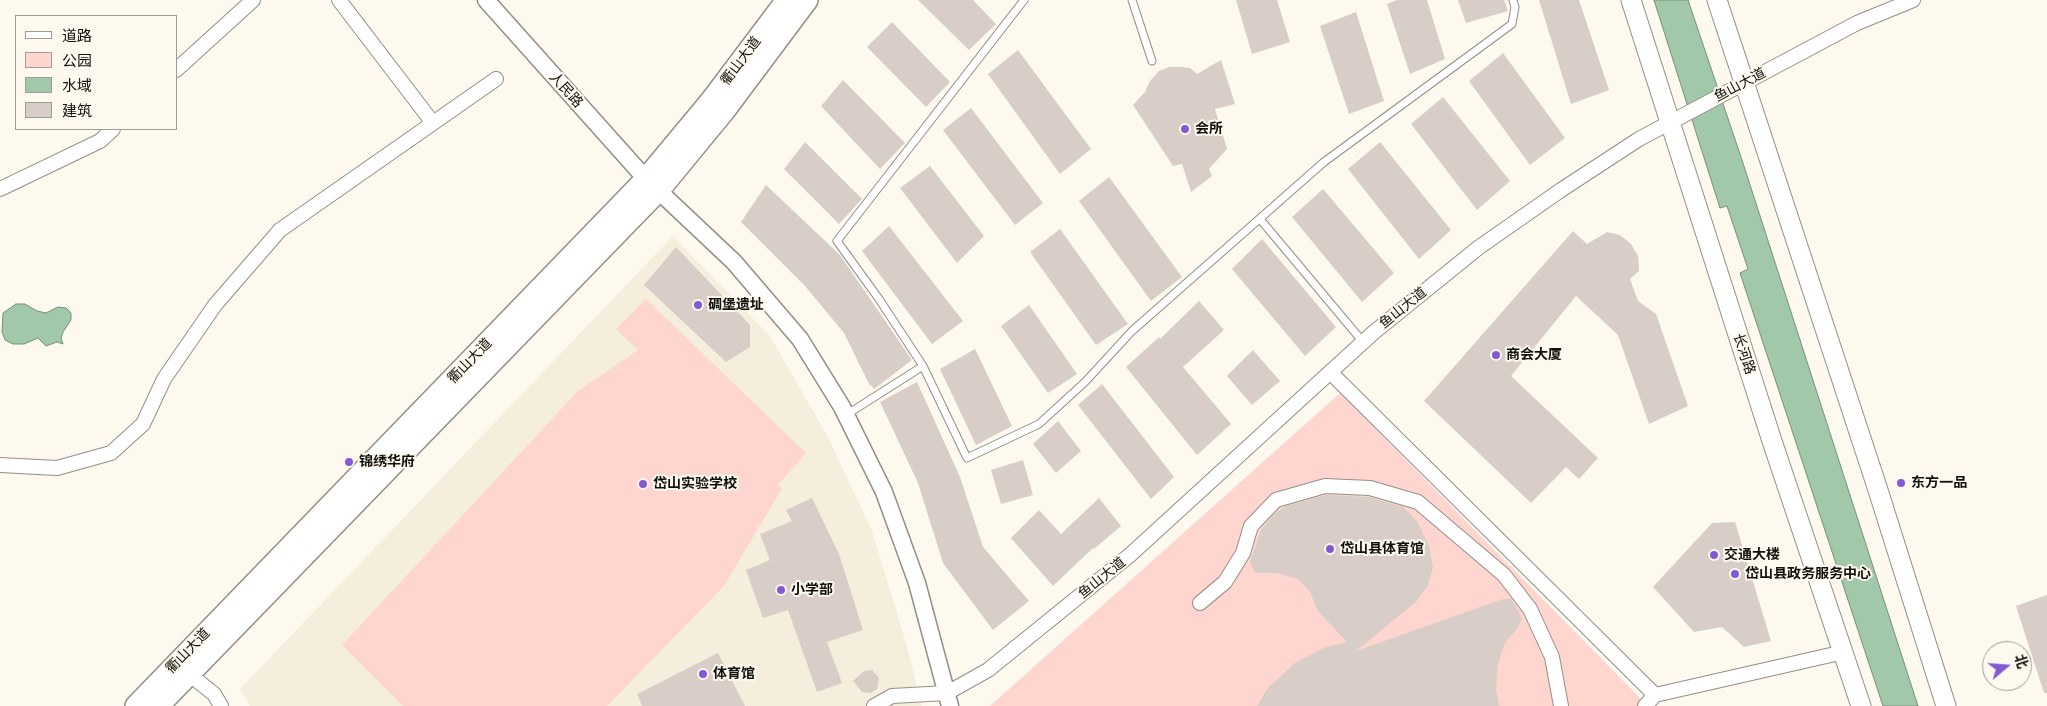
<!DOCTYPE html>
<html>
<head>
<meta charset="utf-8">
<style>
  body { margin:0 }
  #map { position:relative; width:2047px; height:706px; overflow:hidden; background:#fdf9ee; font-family:"Alegreya Sans","Noto Sans SC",sans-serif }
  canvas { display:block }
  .legend { position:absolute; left:15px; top:15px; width:162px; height:115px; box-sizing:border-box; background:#fdf9ee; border:1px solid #9f9c94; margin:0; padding:6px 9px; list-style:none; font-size:15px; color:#11100c }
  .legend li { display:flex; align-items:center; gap:10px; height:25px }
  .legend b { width:25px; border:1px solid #9f9c94 }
  .north { position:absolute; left:1982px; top:641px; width:50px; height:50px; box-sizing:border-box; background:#fdf9ee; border:1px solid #9f9c94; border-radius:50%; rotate:72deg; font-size:14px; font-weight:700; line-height:20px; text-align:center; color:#11100c }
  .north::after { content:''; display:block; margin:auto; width:18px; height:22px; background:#8459d3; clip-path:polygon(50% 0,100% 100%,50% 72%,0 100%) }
</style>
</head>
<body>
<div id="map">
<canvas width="2047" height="706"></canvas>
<ul class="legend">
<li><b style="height:6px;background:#fff"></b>道路</li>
<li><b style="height:14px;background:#ffd5cf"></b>公园</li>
<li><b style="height:14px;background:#a1c8a9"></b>水域</li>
<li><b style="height:14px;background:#d8cec7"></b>建筑</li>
</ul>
<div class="north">北</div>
</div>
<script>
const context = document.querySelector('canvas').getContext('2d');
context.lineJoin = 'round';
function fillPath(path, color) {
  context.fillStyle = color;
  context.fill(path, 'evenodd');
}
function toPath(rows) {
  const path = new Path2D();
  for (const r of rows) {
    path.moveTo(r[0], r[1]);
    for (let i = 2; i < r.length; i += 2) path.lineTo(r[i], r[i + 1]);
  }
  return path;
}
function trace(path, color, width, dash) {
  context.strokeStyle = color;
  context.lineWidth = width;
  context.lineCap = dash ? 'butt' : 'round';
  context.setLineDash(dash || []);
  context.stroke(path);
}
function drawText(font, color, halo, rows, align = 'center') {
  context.font = font + ' "Alegreya Sans","Noto Sans SC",sans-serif';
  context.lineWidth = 4;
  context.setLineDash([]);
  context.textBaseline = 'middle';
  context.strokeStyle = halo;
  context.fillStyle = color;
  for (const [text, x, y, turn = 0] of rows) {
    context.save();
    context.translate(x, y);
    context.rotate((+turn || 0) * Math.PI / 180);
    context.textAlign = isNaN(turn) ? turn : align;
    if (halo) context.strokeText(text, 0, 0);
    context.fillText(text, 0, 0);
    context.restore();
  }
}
const built = toPath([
  [673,236,770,336,828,437,872,531,906,643,922,706,250,706,240,689]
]);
const green = toPath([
  [646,299,806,453,778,485,782,488,724,586,607,706,403,706,342,645,578,391,638,350,616,329],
  [1340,393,1648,706,990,706]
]);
const water = toPath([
  [1654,0,1688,0,1742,160,1918,706,1883,706,1740,273,1748,269,1727,206,1720,208,1654,0],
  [16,304,25,304,37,311,46,313,58,307,66,308,71,313,71,320,63,332,61,338,63,344,57,342,46,346,38,338,24,344,13,344,5,340,2,332,3,313,16,304]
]);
const building = toPath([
  [918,0,973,0,996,24,969,50],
  [1236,0,1277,0,1290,42,1252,54],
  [1397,0,1427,0,1445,59,1410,74,1387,4],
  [1458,0,1504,0,1508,11,1466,23],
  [1539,0,1579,0,1609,90,1571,104],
  [1356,12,1384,101,1349,114,1320,26],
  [892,22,950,82,926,107,867,47],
  [1018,50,1091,149,1060,174,988,74],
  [1503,53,1565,138,1530,165,1469,81],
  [1221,60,1235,104,1215,109,1227,149,1209,169,1212,176,1191,192,1182,164,1173,166,1133,105,1145,92,1150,81,1159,71,1169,67,1181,67,1190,68,1197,74],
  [843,80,905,143,880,169,821,106],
  [1443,97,1510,181,1477,210,1411,124],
  [971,108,1043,203,1015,225,943,130],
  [805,142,862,199,839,224,784,169],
  [1380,142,1451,230,1419,259,1348,169],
  [930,166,984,236,957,263,900,188],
  [1109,177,1182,277,1151,301,1079,201],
  [766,185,840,255,912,360,874,389,871,385,870,386,844,333,805,286,741,222],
  [1323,189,1394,273,1362,302,1292,217],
  [889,226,963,321,932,344,862,251],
  [1060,229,1128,324,1096,345,1030,252],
  [1573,231,1587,244,1607,232,1620,235,1631,244,1638,256,1639,271,1630,279,1638,301,1656,314,1688,406,1649,424,1618,335,1576,296,1511,376,1598,458,1579,479,1566,467,1531,503,1424,401],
  [1262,239,1336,327,1305,356,1232,269],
  [676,247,750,325,750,347,726,362,644,285],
  [1199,301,1224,330,1183,367,1231,424,1197,455,1126,367,1159,337,1160,339],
  [1029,305,1077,374,1048,393,1001,326],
  [975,349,1012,426,976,445,940,369],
  [1253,350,1280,381,1252,405,1227,376],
  [917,382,960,477,983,547,1029,601,993,630,943,563,918,483,880,402],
  [1102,384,1174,477,1151,499,1078,405],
  [1058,421,1081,451,1056,473,1033,444],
  [1023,460,1033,495,1001,504,991,470],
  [1326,495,1369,497,1403,507,1417,521,1429,546,1433,567,1428,585,1417,601,1356,651,1500,600,1511,598,1522,618,1518,628,1505,643,1498,664,1496,688,1499,706,1257,706,1267,689,1295,663,1326,647,1347,642,1318,611,1310,592,1298,579,1277,573,1255,573,1250,562,1261,530,1273,515,1286,506],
  [812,498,839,554,863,630,827,642,842,683,817,692,788,610,763,618,746,570,770,560,760,534,792,521,786,510],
  [1099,498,1121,526,1094,549,1093,548,1053,586,1011,538,1039,510,1061,534],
  [1735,522,1771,641,1744,647,1722,627,1694,632,1653,587,1712,523],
  [2047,595,2047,693,2044,693,2016,606],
  [718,653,745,706,642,706,637,694],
  [872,670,879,678,877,689,871,693,862,692,853,681,864,671]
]);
const service = toPath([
  [1024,0,837,241,879,299,923,366,967,458,1039,424,1085,382,1132,331,1324,162,1512,24,1515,7,1513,0],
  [1132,0,1152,61],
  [1260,219,1363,342],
  [846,415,923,366]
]);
const minor = toPath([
  [339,0,433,123],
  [176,70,253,0],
  [0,189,100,141,113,129],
  [1330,372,1655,695,1844,652],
  [0,465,57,468,111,453,143,424,164,379,215,305,280,230,496,79],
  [1200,603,1225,582,1243,553,1251,526,1276,500,1325,486,1370,488,1418,502,1504,575,1530,609,1552,657,1561,706],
  [184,670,214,694,221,706],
  [874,706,892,696,947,693,988,670,1130,555,1373,333,1478,248,1561,190,1639,139,1857,23,1913,0],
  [1645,706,1655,695]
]);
const tertiary = toPath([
  [486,0,646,179,734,262,800,339,842,407,884,492,917,583,950,706]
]);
const secondary = toPath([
  [1631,0,1772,441,1861,706],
  [1717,0,1878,490,1946,706]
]);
const primary = toPath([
  [136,706,646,179,711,101,787,0],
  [158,706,659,190,724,111,807,0]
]);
const markers = [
  [1185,129,5,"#8459d3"],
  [698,305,5,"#8459d3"],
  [1496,355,5,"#8459d3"],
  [349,462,5,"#8459d3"],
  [1901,483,5,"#8459d3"],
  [643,484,5,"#8459d3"],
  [1330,549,5,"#8459d3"],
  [1714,555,5,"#8459d3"],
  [1735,574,5,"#8459d3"],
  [781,590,5,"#8459d3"],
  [703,674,5,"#8459d3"]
];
const streetNames = [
  ["衢山大道",741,61,-53],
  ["鱼山大道",1740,85,-28],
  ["人民路",566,90,48],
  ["鱼山大道",1403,308,-39],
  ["长河路",1744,354,72],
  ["衢山大道",470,361,-46],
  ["鱼山大道",1102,578,-39],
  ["衢山大道",188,651,-46]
];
const poiNames = [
  ["会所",1195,129],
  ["碉堡遗址",708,305],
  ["商会大厦",1506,355],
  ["锦绣华府",359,462],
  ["东方一品",1911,483],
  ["岱山实验学校",653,484],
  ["岱山县体育馆",1340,549],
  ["交通大楼",1724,555],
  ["岱山县政务服务中心",1745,574],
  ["小学部",791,590],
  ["体育馆",713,674]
];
fillPath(built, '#f5eedc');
fillPath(green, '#ffd5cf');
fillPath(water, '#a1c8a9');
trace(water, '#76917a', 1);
fillPath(building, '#d8cec7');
trace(service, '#938f85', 9);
trace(minor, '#938f85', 16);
trace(tertiary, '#938f85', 19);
trace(secondary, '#938f85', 21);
trace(primary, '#938f85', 24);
trace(service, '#fff', 7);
trace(minor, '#fff', 14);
trace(tertiary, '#fff', 16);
trace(secondary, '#fff', 19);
trace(primary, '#fff', 21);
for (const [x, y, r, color] of markers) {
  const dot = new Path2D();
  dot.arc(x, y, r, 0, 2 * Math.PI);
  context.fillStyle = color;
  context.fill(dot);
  trace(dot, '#fdf9ee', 2);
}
drawText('14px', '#11100c', '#fdf9ee', streetNames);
drawText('bold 14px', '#11100c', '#fdf9ee', poiNames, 'left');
</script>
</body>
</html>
